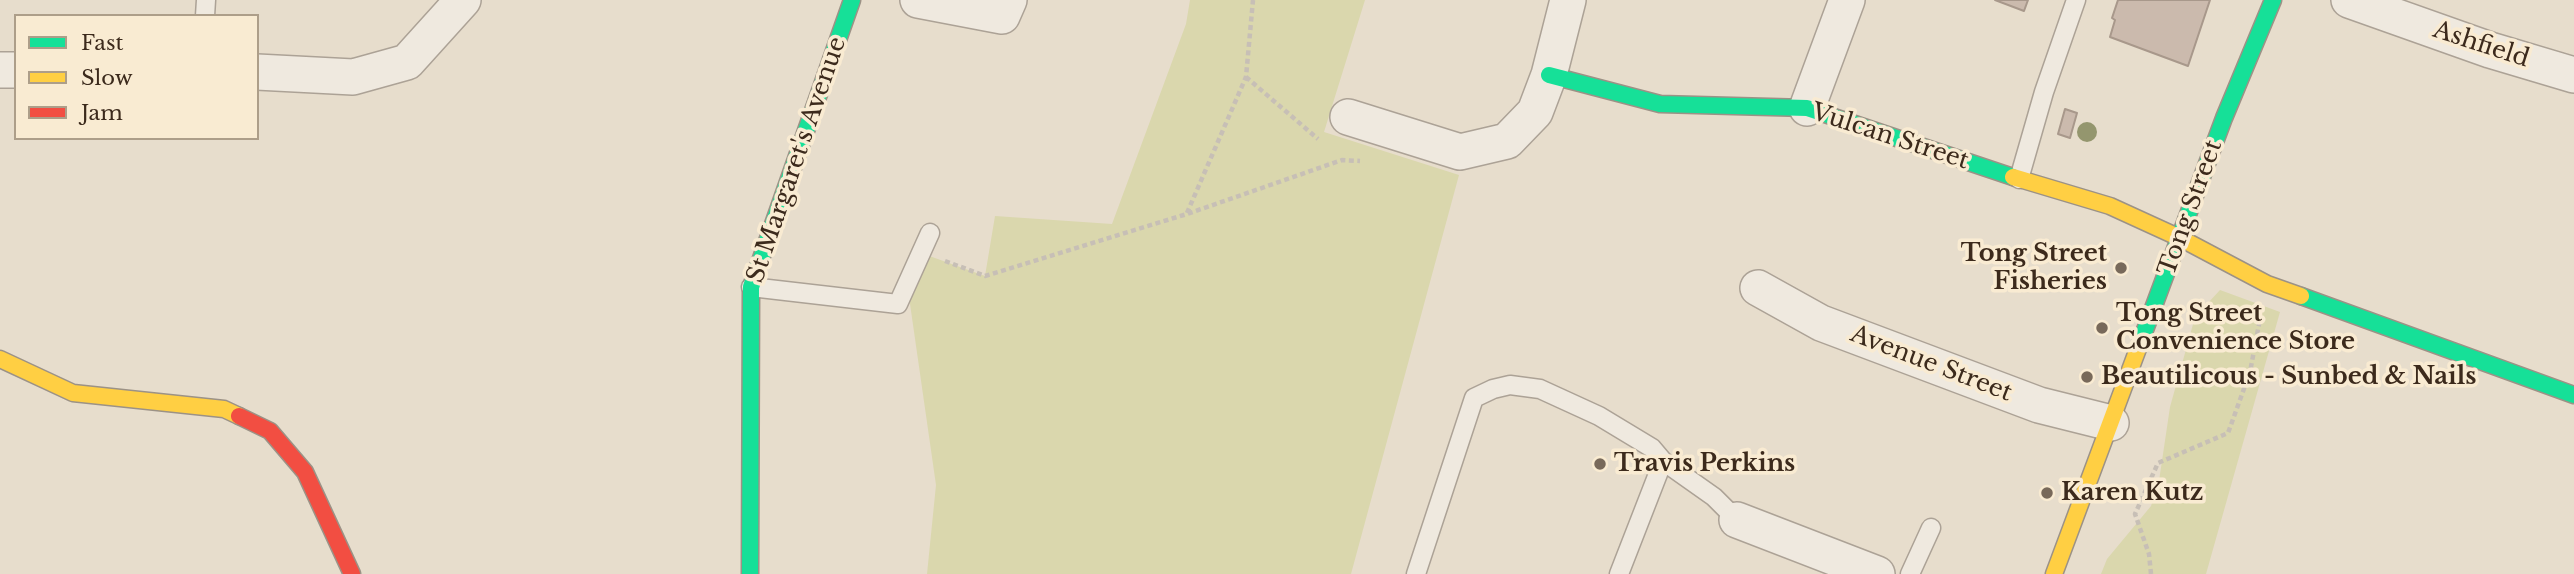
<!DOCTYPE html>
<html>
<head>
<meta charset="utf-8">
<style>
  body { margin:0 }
  #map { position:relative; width:2574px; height:574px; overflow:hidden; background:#e7ddcc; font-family:"Libre Baskerville",serif }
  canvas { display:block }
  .legend { position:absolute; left:14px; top:14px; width:245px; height:126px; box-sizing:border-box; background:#f9ebd2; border:2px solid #ad9e89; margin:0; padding:9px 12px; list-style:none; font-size:21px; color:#3c2a1c }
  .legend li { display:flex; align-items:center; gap:14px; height:35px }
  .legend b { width:35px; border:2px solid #ad9e89 }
</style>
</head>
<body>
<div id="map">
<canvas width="2574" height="574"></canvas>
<ul class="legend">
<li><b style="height:9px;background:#16e098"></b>Fast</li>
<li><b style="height:9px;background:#ffcf43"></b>Slow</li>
<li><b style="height:9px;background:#f24e42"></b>Jam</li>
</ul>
</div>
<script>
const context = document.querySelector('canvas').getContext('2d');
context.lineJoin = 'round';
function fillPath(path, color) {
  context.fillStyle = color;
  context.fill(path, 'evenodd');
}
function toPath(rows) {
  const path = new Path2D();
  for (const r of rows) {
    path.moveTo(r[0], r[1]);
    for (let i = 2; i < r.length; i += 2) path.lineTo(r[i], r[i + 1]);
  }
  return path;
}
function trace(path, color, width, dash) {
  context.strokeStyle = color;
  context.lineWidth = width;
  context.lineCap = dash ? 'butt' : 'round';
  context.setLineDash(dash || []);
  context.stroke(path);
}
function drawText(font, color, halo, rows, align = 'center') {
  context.font = font + ' "Libre Baskerville",serif';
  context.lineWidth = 7;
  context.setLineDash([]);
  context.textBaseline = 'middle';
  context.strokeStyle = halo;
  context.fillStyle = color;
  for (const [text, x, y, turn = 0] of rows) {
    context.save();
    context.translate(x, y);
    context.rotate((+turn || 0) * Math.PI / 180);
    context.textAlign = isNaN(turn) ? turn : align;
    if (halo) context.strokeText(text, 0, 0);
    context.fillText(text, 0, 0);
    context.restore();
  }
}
const green = toPath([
  [1190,0,1365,0,1324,132,1459,175,1351,574,927,574,936,485,907,283,921,253,985,276,995,216,1112,224,1186,24],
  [2220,290,2280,312,2206,574,2101,574,2107,559,2151,506,2159,481,2170,407,2195,317]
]);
const building = toPath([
  [1995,0,2028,0,2024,11,1995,0],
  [2118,0,2210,0,2188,66,2110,37,2115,20,2112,18,2118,0],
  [2065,109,2077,113,2070,138,2058,134,2065,109]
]);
const path = toPath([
  [1246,77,1318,139],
  [1187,213,1246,77,1253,0],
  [945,261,985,276,1187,214,1342,160,1360,161],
  [2151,574,2149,554,2135,514,2158,463,2228,433,2250,372,2260,319]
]);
const lane = toPath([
  [205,16,206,0],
  [2019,179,2044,92,2076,0],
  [751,287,898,304,930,233],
  [1416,574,1474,398,1493,389,1510,385,1540,389,1599,416,1652,448,1663,461,1714,497,1737,520],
  [1619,574,1663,461],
  [1910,574,1931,528]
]);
const street = toPath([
  [918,0,1002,16,1009,0],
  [2349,0,2490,50,2574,75],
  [0,70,16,70],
  [257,72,353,77,407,62,463,0],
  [1807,108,1847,0],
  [1348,117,1460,152,1507,141,1535,112,1549,75,1568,0],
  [1758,288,1821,323,2039,405,2111,423],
  [1737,520,1877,574]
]);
const fast = toPath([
  [1549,75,1660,104,1807,108,2013,177],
  [2301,296,2574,395],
  [2139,346,2224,118,2273,0],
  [750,574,751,287,852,0]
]);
const slow = toPath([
  [2013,177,2110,206,2180,238,2267,284,2301,296],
  [0,359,73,393,224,409,239,416],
  [2054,574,2139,346]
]);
const jam = toPath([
  [239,416,270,431,305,472,352,574]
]);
const trees = [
  [2087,132]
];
const markers = [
  [2121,268,7,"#78695a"],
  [2102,328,7,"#78695a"],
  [2087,377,7,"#78695a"],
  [1600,464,7,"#78695a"],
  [2047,493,7,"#78695a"]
];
const streetNames = [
  ["Ashfield",2481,45,18],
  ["Vulcan Street",1890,137,18],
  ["St Margaret's Avenue",797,160,-71],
  ["Tong Street",2191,208,-70],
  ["Avenue Street",1931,364,21]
];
const poiNames = [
  ["Tong Street",2107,254,"right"],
  ["Fisheries",2107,282,"right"],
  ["Tong Street",2116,314],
  ["Convenience Store",2116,342],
  ["Beautilicous - Sunbed & Nails",2101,377],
  ["Travis Perkins",1614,464],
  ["Karen Kutz",2061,493]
];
fillPath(green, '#dad7ad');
fillPath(building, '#cbbaad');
trace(building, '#a8988b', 2);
trace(lane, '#aca296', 21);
trace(street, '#aca296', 38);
trace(fast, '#9c9286', 19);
trace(slow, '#9c9286', 19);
trace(jam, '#9c9286', 19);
trace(path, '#c7bfb6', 4.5, [5, 3.5]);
trace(lane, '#efe9df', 18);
trace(street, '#efe9df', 35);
trace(fast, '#16e098', 16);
trace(slow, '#ffcf43', 16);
trace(jam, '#f24e42', 16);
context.fillStyle = '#94966e';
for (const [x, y] of trees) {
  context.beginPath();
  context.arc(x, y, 10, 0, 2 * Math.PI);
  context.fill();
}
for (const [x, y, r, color] of markers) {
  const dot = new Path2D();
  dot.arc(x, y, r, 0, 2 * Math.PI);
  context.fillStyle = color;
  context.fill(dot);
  trace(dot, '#f9ebd2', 2.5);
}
drawText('24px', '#3c2a1c', '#f9ebd2', streetNames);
drawText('bold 24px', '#3c2a1c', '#f9ebd2', poiNames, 'left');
</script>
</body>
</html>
